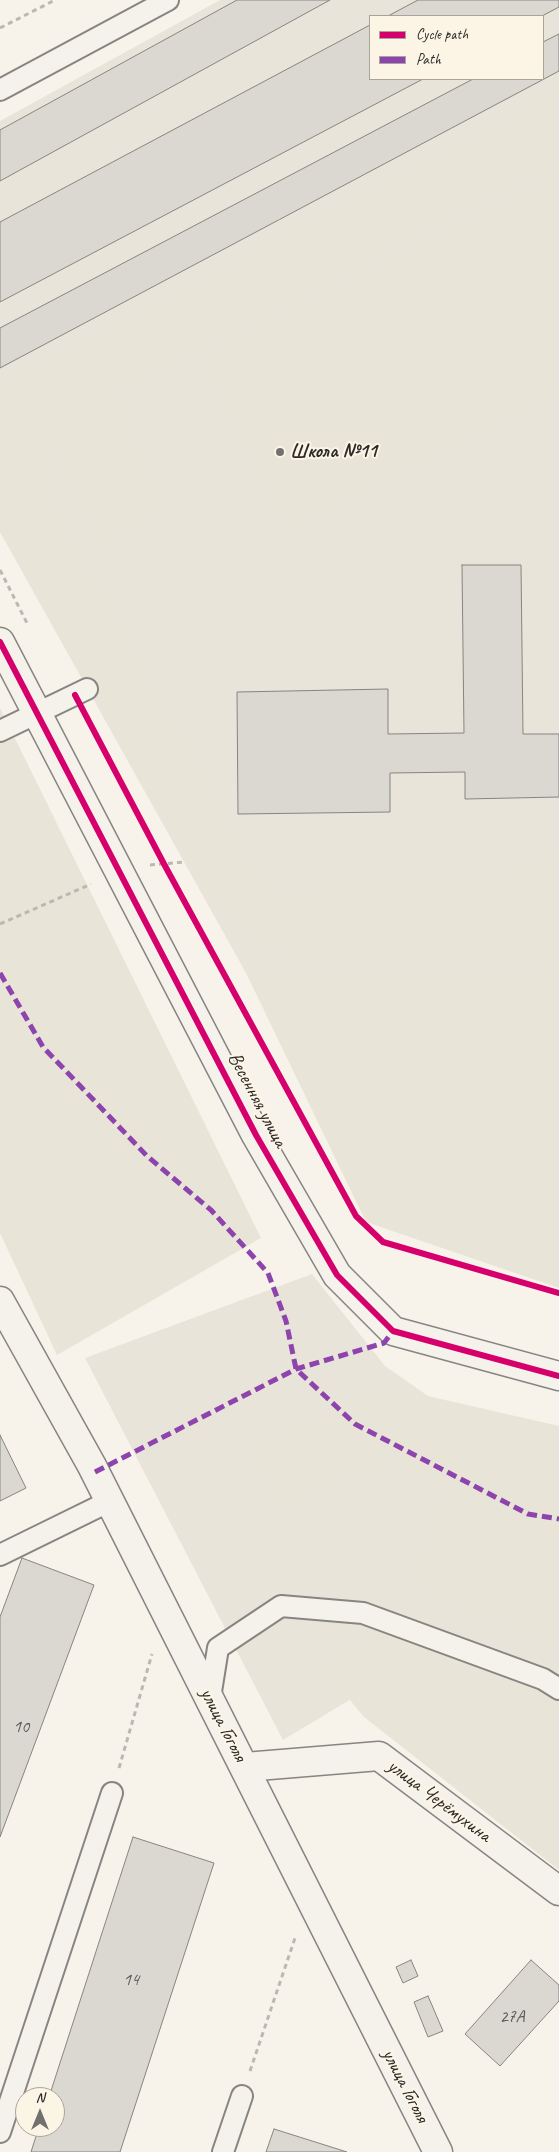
<!DOCTYPE html>
<html>
<head>
<meta charset="utf-8">
<style>
  body { margin:0 }
  #map { position:relative; width:559px; height:2152px; overflow:hidden; background:#f7f3ea; font-family:Caveat,sans-serif }
  canvas { display:block }
  .legend { position:absolute; left:369px; top:15px; width:175px; height:65px; box-sizing:border-box; background:#fcf5e5; border:1px solid #a8a49b; margin:0; padding:6px 9px; list-style:none; font-size:15px; color:#2b2b2b }
  .legend li { display:flex; align-items:center; gap:10px; height:25px }
  .legend b { width:25px; border:1px solid #a8a49b }
  .north { position:absolute; left:15px; top:2087px; width:50px; height:50px; box-sizing:border-box; background:#fcf5e5; border:1px solid #a8a49b; border-radius:50%; rotate:0deg; font-size:14px; font-weight:700; line-height:20px; text-align:center; color:#2b2b2b }
  .north::after { content:''; display:block; margin:auto; width:18px; height:22px; background:#72716e; clip-path:polygon(50% 0,100% 100%,50% 72%,0 100%) }
</style>
</head>
<body>
<div id="map">
<canvas width="559" height="2152"></canvas>
<ul class="legend">
<li><b style="height:6px;background:#d6006c"></b>Cycle path</li>
<li><b style="height:6px;background:#8e44ad"></b>Path</li>
</ul>
<div class="north">N</div>
</div>
<script>
const context = document.querySelector('canvas').getContext('2d');
context.lineJoin = 'round';
function fillPath(path, color) {
  context.fillStyle = color;
  context.fill(path, 'evenodd');
}
function toPath(rows) {
  const path = new Path2D();
  for (const r of rows) {
    path.moveTo(r[0], r[1]);
    for (let i = 2; i < r.length; i += 2) path.lineTo(r[i], r[i + 1]);
  }
  return path;
}
function trace(path, color, width, dash) {
  context.strokeStyle = color;
  context.lineWidth = width;
  context.lineCap = dash ? 'butt' : 'round';
  context.setLineDash(dash || []);
  context.stroke(path);
}
function drawText(font, color, halo, rows, align = 'center') {
  context.font = font + ' Caveat,sans-serif';
  context.lineWidth = 4;
  context.setLineDash([]);
  context.textBaseline = 'middle';
  context.strokeStyle = halo;
  context.fillStyle = color;
  for (const [text, x, y, turn = 0] of rows) {
    context.save();
    context.translate(x, y);
    context.rotate((+turn || 0) * Math.PI / 180);
    context.textAlign = isNaN(turn) ? turn : align;
    if (halo) context.strokeText(text, 0, 0);
    context.fillText(text, 0, 0);
    context.restore();
  }
}
const built = toPath([
  [220,0,559,0,559,973,246,973,0,532,0,121],
  [370,16,543,16,543,79,370,79],
  [312,1274,385,1366,536,1471,559,1501,559,1758,416,1660,283,1740,85,1358]
]);
const green = toPath([
  [559,91,559,164,114,390,168,513,101,542,54,436,42,484,264,889,441,883,559,861,559,960,432,963,296,959,211,900,14,552,0,532,0,387],
  [559,176,559,393,292,529,204,357],
  [0,708,261,1238,57,1355,0,1233],
  [246,973,559,973,559,1288,366,1222],
  [384,1386,559,1426,559,1650,410,1580,445,1496,401,1459,280,1504,245,1448],
  [419,1613,559,1697,559,1870,364,1717,321,1665]
]);
const building = toPath([
  [237,0,330,0,0,181,0,130,237,0],
  [418,0,559,0,559,7,542,16,388,16,418,0],
  [370,25,370,79,423,79,0,302,0,222,370,25],
  [559,34,559,71,0,368,0,328,473,79,543,79,543,42,559,34],
  [462,565,521,565,523,734,559,734,559,797,465,799,465,772,390,773,390,812,238,814,237,692,388,689,388,734,464,733,462,565],
  [0,1435,26,1488,0,1501,0,1435],
  [22,1558,94,1585,0,1837,0,1617,22,1558],
  [133,1837,214,1863,120,2152,31,2152,39,2127,55,2127,55,2097,49,2097,133,1837],
  [411,1960,418,1976,403,1983,396,1967,411,1960],
  [531,1960,559,1985,559,2001,500,2066,465,2034,531,1960],
  [428,1996,443,2031,428,2037,414,2002,428,1996],
  [274,2129,347,2152,266,2152,274,2129]
]);
const path = toPath([
  [0,28,55,0],
  [0,570,28,625],
  [150,865,184,862],
  [0,924,91,884],
  [119,1768,152,1654],
  [250,2071,295,1938]
]);
const lane = toPath([
  [0,90,168,0],
  [0,731,87,689],
  [0,1555,110,1501],
  [210,1698,218,1648,281,1606,363,1613,543,1679,559,1689],
  [0,2132,112,1793],
  [223,2152,242,2096]
]);
const street = toPath([
  [0,642,256,1135,337,1275,393,1331,559,1376],
  [0,1301,92,1466,438,2152],
  [245,1767,379,1756,559,1891]
]);
const quiet = toPath([
  [0,973,43,1047,147,1156,211,1210,268,1273,286,1321,296,1369,355,1424,528,1514,559,1519],
  [95,1472,296,1369,384,1343,393,1331]
]);
const cycleway = toPath([
  [0,642,256,1135,337,1275,393,1331,559,1376],
  [75,695,164,864,356,1216,383,1242,559,1293]
]);
const markers = [
  [280,452,5,"#72716e"]
];
const numberNames = [
  ["10",21,1727],
  ["14",131,1980],
  ["27А",512,2017]
];
const poiNames = [
  ["Школа №11",290,452]
];
const streetNames = [
  ["Весенняя улица",257,1100,62],
  ["улица Гоголя",223,1725,63],
  ["улица Черёмухина",439,1801,37],
  ["улица Гоголя",405,2086,63]
];
fillPath(built, '#e9e4d9');
fillPath(green, '#e9e4d8');
fillPath(building, '#dad8d1');
trace(building, '#878581', 1);
trace(lane, '#878581', 24);
trace(street, '#878581', 31);
trace(path, '#bbb8b4', 3, [5, 4]);
trace(lane, '#f5f2ec', 20);
trace(street, '#f5f2ec', 28);
trace(quiet, '#8e44ad', 5, [10, 5]);
trace(cycleway, '#d6006c', 6);
for (const [x, y, r, color] of markers) {
  const dot = new Path2D();
  dot.arc(x, y, r, 0, 2 * Math.PI);
  context.fillStyle = color;
  context.fill(dot);
  trace(dot, '#fcf5e5', 2);
}
drawText('18px', '#575654', null, numberNames);
drawText('bold 20px', '#2b2b2b', '#fcf5e5', poiNames, 'left');
drawText('20px', '#2b2b2b', '#fcf5e5', streetNames);
</script>
</body>
</html>
